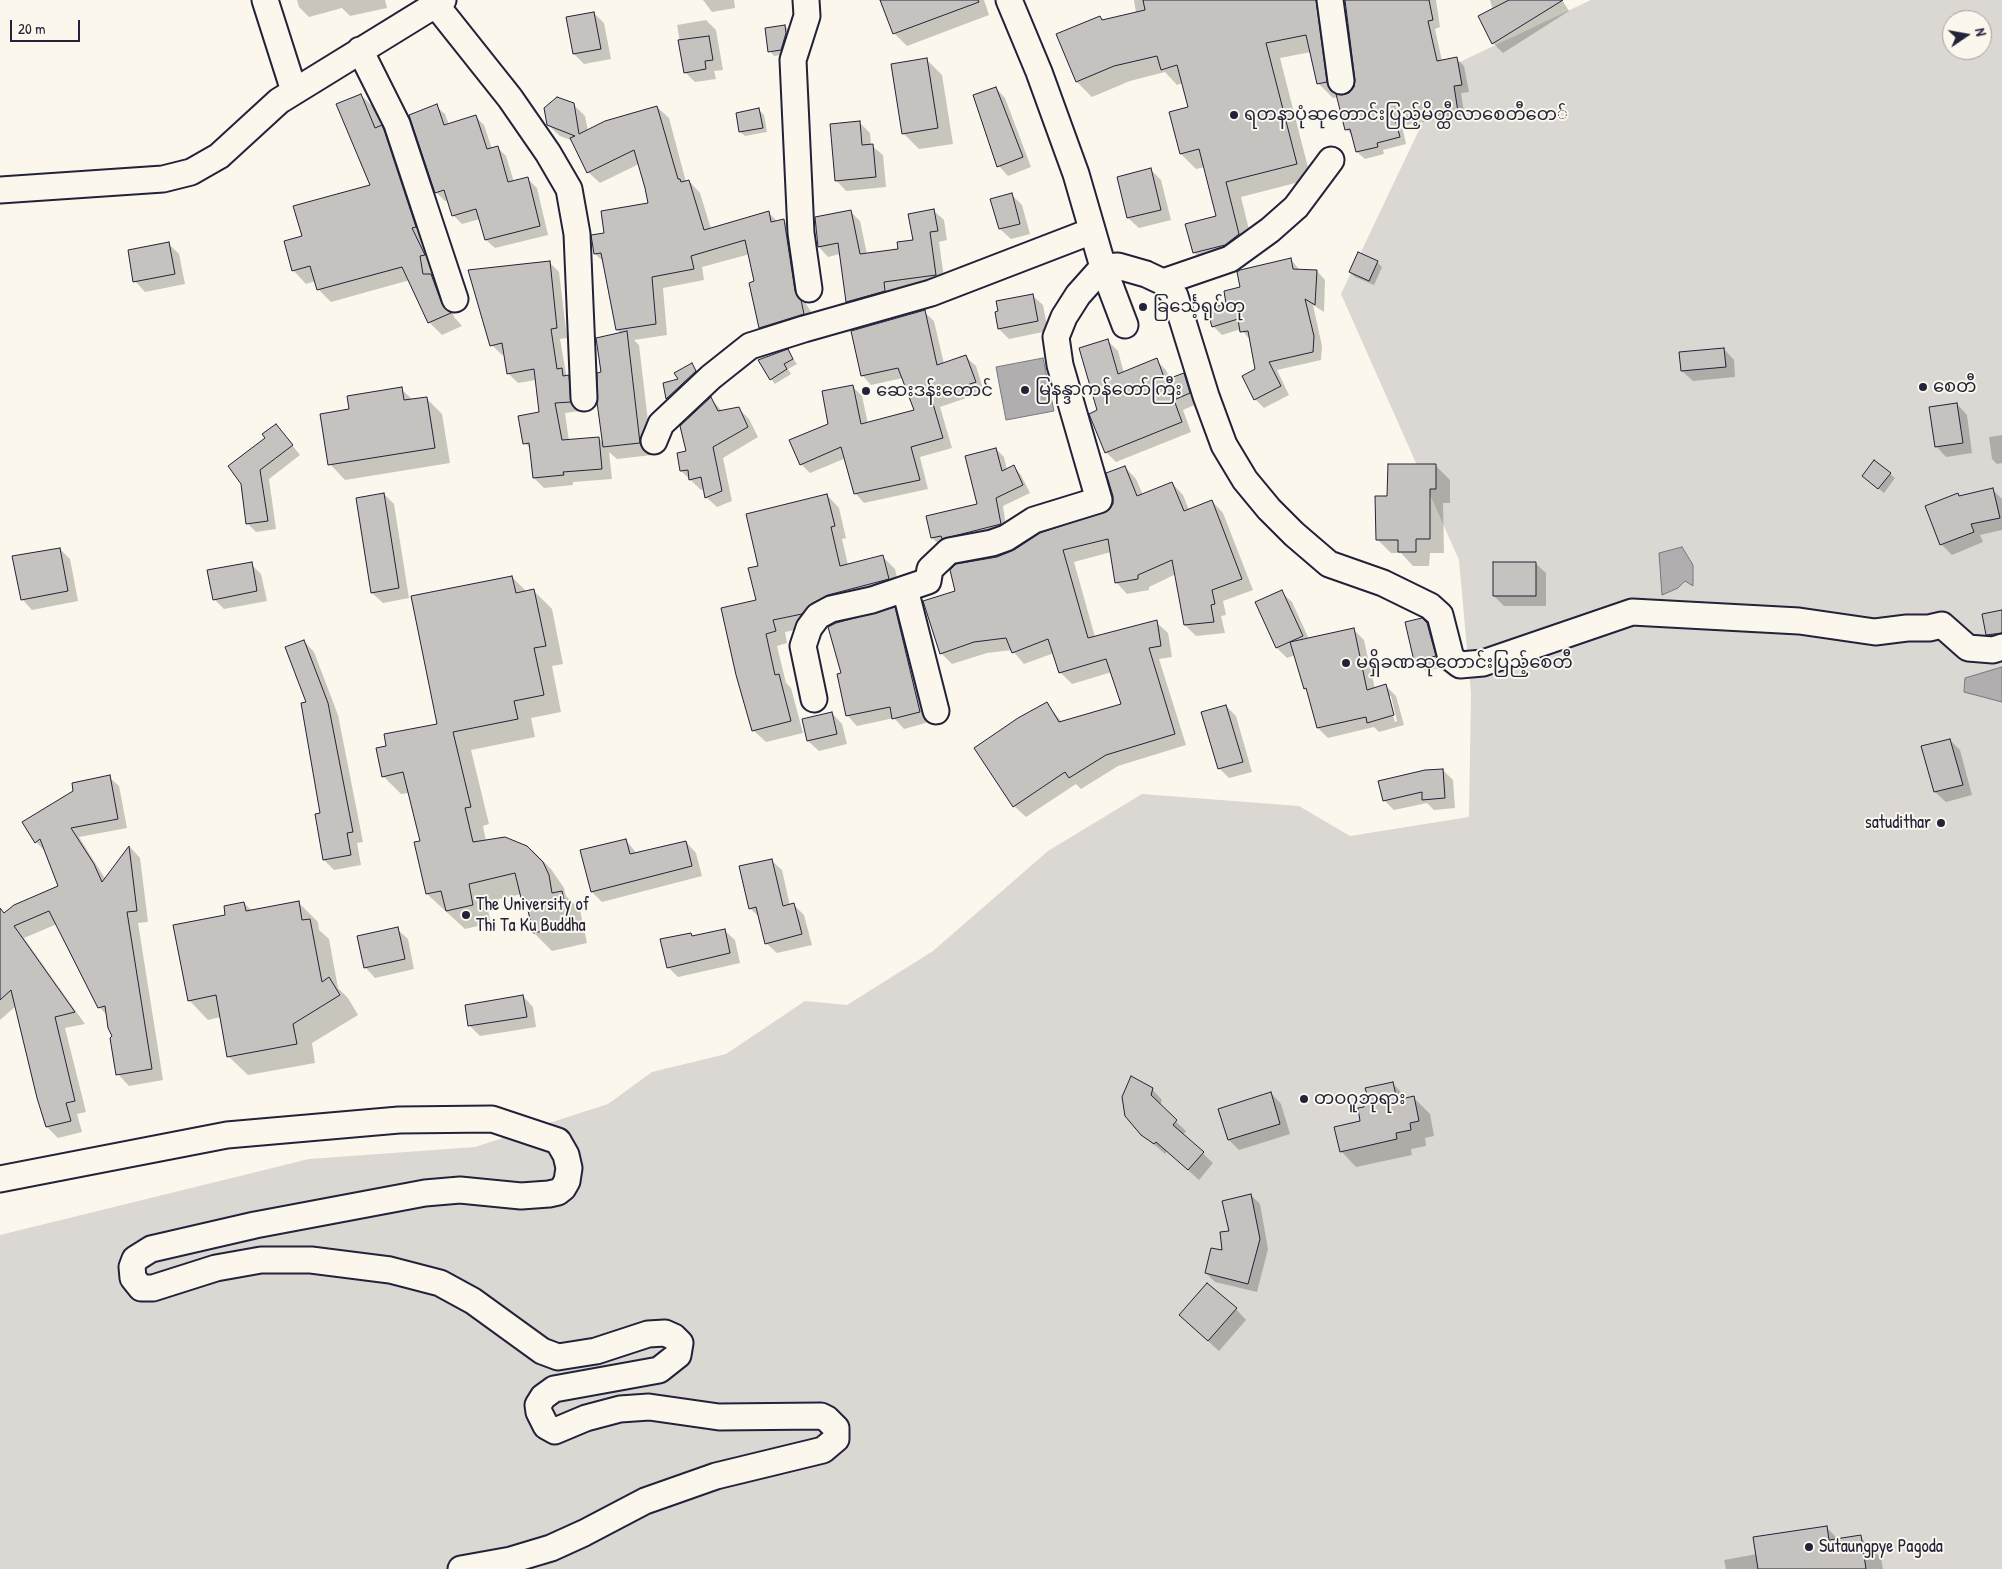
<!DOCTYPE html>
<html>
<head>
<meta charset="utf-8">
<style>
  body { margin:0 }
  #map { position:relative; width:2002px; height:1569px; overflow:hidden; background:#fbf7ec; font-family:"Patrick Hand",sans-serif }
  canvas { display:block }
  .north { position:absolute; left:1942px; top:10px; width:50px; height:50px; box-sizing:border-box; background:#fbf7ec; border:1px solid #a4a2a5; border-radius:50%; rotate:78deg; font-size:14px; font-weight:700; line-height:20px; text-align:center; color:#22223b }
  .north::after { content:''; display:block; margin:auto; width:18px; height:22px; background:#22223b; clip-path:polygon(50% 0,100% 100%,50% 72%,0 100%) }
  .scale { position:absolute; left:10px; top:20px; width:70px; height:22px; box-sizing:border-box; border:2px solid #22223b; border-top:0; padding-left:6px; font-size:15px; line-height:18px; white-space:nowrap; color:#22223b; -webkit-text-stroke:4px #fbf7ec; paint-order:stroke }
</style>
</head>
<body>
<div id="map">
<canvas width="2002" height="1569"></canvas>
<div class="north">N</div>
<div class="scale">20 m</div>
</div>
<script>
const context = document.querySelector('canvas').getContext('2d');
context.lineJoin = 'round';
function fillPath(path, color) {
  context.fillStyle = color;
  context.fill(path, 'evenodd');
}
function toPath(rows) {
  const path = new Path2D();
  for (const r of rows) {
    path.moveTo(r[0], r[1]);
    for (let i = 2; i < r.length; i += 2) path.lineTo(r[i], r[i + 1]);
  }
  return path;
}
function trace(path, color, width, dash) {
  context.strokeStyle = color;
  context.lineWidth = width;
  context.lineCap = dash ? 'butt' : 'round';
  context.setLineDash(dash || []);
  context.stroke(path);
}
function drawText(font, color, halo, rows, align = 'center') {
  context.font = font + ' "Patrick Hand","Noto Sans Myanmar",sans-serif';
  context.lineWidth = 4;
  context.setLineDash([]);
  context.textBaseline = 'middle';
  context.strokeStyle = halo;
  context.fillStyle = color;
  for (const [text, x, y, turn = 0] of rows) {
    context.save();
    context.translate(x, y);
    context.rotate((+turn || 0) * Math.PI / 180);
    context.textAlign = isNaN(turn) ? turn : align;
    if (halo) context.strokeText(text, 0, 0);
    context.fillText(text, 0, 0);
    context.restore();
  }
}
const green = toPath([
  [1591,0,2002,0,2002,1569,0,1569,0,1235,309,1159,475,1147,608,1104,652,1072,726,1054,805,1001,847,1005,933,951,1048,851,1142,794,1299,806,1350,836,1469,817,1471,693,1459,560,1341,294,1449,67],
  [1952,20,1982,20,1982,50,1952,50]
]);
const water = toPath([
  [1043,358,1054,411,1006,420,996,367,1043,358],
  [1682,547,1693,565,1693,586,1685,581,1678,588,1662,595,1659,553,1682,547],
  [2002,667,2002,702,1964,692,1965,678,2002,667]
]);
const shadow = toPath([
  [297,0,385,0,387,8,350,16,342,8,309,17,299,7],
  [703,0,734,0,735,8,712,12],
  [882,0,984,0,989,15,907,46,894,33],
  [1134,0,1323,0,1330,18,1341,96,1351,93,1356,86,1357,79,1346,0,1436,0,1440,27,1435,29,1442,61,1457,59,1464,66,1469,92,1461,93,1465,119,1448,121,1445,118,1402,126,1406,144,1383,150,1384,154,1365,159,1357,152,1353,136,1346,129,1338,97,1333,98,1318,83,1311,52,1280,58,1311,179,1241,197,1254,250,1209,268,1194,252,1218,217,1205,167,1196,169,1181,154,1189,108,1183,83,1177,85,1165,72,1130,81,1092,97,1077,82,1057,35,1100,17,1103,21,1136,13],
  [1322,37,1326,67,1325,67,1319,38],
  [1490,0,1562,0,1569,11,1503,53,1493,43,1480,17,1493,10],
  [594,13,604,23,611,59,584,64,574,54],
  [706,20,716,30,723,70,714,71,716,79,695,82,685,72,677,25],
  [785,26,790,31,786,54,774,56,770,51],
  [926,59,942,75,953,144,919,149,903,133],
  [996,88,1005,98,1031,167,1008,176,999,166],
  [361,95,374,108,382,127,394,140,434,278,444,288,454,317,462,326,442,335,429,322,410,280,331,302,318,289,316,281,306,284,294,271,286,242,303,237,372,185],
  [573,104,585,116,588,131,657,107,669,118,686,182,689,181,700,193,711,229,768,212,778,222,783,220,795,232,806,304,812,313,815,326,772,339,761,327,756,282,750,254,702,267,704,280,663,288,667,335,634,340,639,345,652,455,617,459,609,452,612,479,573,482,573,485,544,488,534,478,531,449,525,443,541,413,536,380,518,383,508,373,505,354,502,355,492,345,549,262,559,272,567,338,560,339,566,374,578,387,580,411,565,413,569,441,599,439,604,443,602,373,621,333,617,330,604,262,595,254,606,234,649,204,639,164,600,183,588,172,573,141,560,136,548,125],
  [436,106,445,114,449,125,475,116,484,125,492,149,498,148,506,156,514,182,528,179,537,188,548,235,495,248,486,240,480,219,462,224,453,215,449,200,445,201,436,192],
  [759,110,764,115,767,132,745,136,740,132],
  [859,122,870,133,871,145,883,155,886,187,846,191,836,180],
  [1151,170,1161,180,1171,220,1139,228,1128,218,1118,178],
  [1011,194,1022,205,1030,234,1011,239,1000,229,992,200],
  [850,211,860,221,867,254,900,250,915,241,934,211,944,220,947,240,939,242,945,285,856,311,847,302,840,254,828,257,819,247,816,218],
  [169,244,179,254,185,284,145,292,135,281],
  [1291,259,1300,271,1317,271,1325,280,1324,312,1313,305,1322,346,1321,360,1277,370,1289,395,1264,408,1255,399,1256,369,1250,340,1241,329,1222,335,1213,326,1242,288],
  [1377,262,1382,267,1374,285,1355,277,1350,272],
  [1032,295,1043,305,1048,331,1009,339,999,329],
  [924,312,934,321,944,364,966,357,976,366,984,392,940,407,952,448,920,457,928,489,864,503,855,493,846,458,810,473,801,464,829,425,853,387,862,396,868,424,915,411,903,378,871,385,862,375],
  [1108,341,1118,351,1124,373,1156,360,1166,370,1170,379,1183,374,1193,384,1199,403,1183,410,1191,432,1116,462,1106,452,1099,411],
  [1724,349,1734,360,1735,377,1693,381,1682,371],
  [788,351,797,364,788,369,791,374,775,384,771,379],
  [692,364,700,376,672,403,668,399,665,384,679,379],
  [401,389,413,400,426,398,442,414,450,463,345,480,330,464,351,410],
  [711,399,722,411,738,408,749,419,758,437,723,458,732,501,717,507,706,497,705,489,701,490,681,471,678,454,687,452],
  [1957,404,1967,415,1972,453,1946,457,1936,446],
  [276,425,300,455,269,479,276,529,256,532,247,523,266,438],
  [2002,435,2002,463,1997,464,1992,459,1989,437],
  [996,449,1004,457,1007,470,1014,467,1021,475,1030,493,1003,506,1007,533,940,545,932,538,979,505],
  [1436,466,1450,480,1450,503,1443,503,1444,553,1430,553,1429,566,1413,566,1401,553,1391,553,1377,539,1389,497],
  [1125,467,1136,479,1143,495,1172,483,1183,495,1189,510,1212,501,1223,513,1253,590,1223,601,1226,615,1221,616,1225,633,1196,636,1185,625,1176,574,1149,587,1149,590,1127,594,1116,582,1111,552,1074,562,1095,637,1156,622,1168,633,1172,657,1159,659,1186,745,1118,766,1081,789,1076,784,1026,817,1014,806,1047,704,1062,722,1122,705,1112,672,1072,684,1060,672,1054,653,1024,664,1012,650,987,653,952,664,941,653,956,592,997,558,1110,511],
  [1890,474,1895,478,1884,493,1863,476],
  [1992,489,2002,499,2002,530,1980,535,1983,542,1952,555,1941,544,1958,494,1960,497],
  [384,494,394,504,409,598,383,603,372,593],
  [827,495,839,508,846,538,842,539,848,565,883,557,895,569,900,591,814,626,785,632,787,643,777,646,786,683,791,688,803,733,766,742,753,730,760,567],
  [60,549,70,559,78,601,32,610,22,599],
  [1535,563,1546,573,1546,606,1504,606,1494,596],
  [251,564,261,574,267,601,224,609,214,599],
  [512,577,527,592,534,591,552,609,563,664,552,666,561,712,531,718,535,737,471,750,489,824,483,826,486,841,505,838,513,840,532,850,551,869,564,888,566,896,580,910,587,943,552,951,534,933,528,902,522,894,486,902,491,923,465,929,427,894,421,842,409,793,401,794,383,776,388,747,438,725],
  [1281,592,1292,602,1309,639,1354,630,1364,640,1375,689,1386,686,1396,696,1404,725,1379,732,1374,727,1328,738,1318,728,1309,692,1305,688,1295,655,1287,658,1277,648,1256,603],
  [1388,696,1391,696,1397,721,1395,722],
  [894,609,905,619,929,722,904,729,894,718,857,726,847,715,842,674],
  [2002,612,2002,644,1997,645,1987,634],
  [1407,623,1426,624,1437,635,1445,667,1426,671,1415,661],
  [304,641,314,652,338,715,363,842,357,843,361,865,334,870,324,860,322,814,308,703],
  [1226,706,1236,716,1252,772,1229,778,1219,768],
  [832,713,842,724,847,744,819,751,808,741,803,720],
  [1950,740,1960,750,1972,795,1946,802,1935,792,1923,747],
  [1443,770,1453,780,1455,808,1434,810,1427,803,1394,810,1384,800],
  [109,777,119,786,127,828,79,837,106,880,130,847,140,858,148,922,138,923,163,1080,129,1086,118,1074,114,1037,107,1015,99,1007,57,924,24,938,85,1024,65,1028,86,1112,77,1114,82,1132,58,1138,47,1127,16,1006,0,1020,0,917,59,887,45,851,36,842],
  [626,840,637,854,686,842,696,853,702,876,602,902,592,892],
  [771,860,782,870,790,906,794,905,804,915,812,945,777,953,766,943,760,918,750,908],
  [298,902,318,922,319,930,329,939,338,988,348,998,358,1015,312,1043,315,1063,248,1075,228,1056,221,1017,208,1020,189,1000,244,903,252,911],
  [397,929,408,939,414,969,375,978,365,967],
  [724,930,735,940,740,963,678,977,668,967,690,934,694,937],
  [523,996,533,1007,536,1027,480,1036,469,1025],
  [1392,1083,1408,1099,1414,1098,1430,1114,1434,1136,1425,1138,1426,1146,1411,1149,1412,1155,1356,1167,1341,1151,1362,1122,1366,1108],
  [1152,1089,1162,1100,1160,1106,1186,1131,1183,1135,1213,1163,1199,1180,1167,1151,1165,1154,1142,1134],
  [1271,1093,1281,1104,1290,1134,1239,1150,1229,1140,1220,1109],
  [1251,1195,1260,1204,1268,1249,1257,1292,1215,1282,1206,1273,1223,1252,1231,1232],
  [1236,1309,1246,1320,1219,1351,1191,1326],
  [1826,1527,1839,1540,1860,1537,1881,1558,1883,1569,1726,1569,1724,1560,1757,1554]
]);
const building = toPath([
  [880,0,978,0,979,2,893,34,880,0],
  [1143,0,1316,0,1327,82,1317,84,1306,35,1266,43,1297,164,1226,182,1239,234,1225,245,1193,253,1185,224,1216,216,1199,149,1180,154,1169,112,1188,107,1177,65,1161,70,1157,56,1114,66,1076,82,1056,34,1100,16,1102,20,1145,10,1143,0],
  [1345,0,1429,0,1433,20,1428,21,1437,61,1457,57,1462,85,1454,86,1458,112,1440,114,1439,111,1395,119,1400,137,1377,143,1378,147,1356,152,1350,129,1345,130,1336,94,1342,95,1349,93,1354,87,1355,80,1345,0],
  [1509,0,1563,0,1492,44,1478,16,1509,0],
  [594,12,601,49,573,54,566,17,594,12],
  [785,25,786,33,781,50,768,52,765,28,785,25],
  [709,36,713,60,705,61,706,69,684,73,678,40,709,36],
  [927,58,938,128,902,134,891,64,927,58],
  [996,87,1023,157,997,167,973,95,996,87],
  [361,94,375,128,382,125,384,130,416,227,412,228,425,255,420,256,423,274,431,274,442,304,451,313,428,323,402,267,317,290,310,266,292,271,284,241,302,236,293,206,370,185,336,104,361,94],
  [557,97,574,103,579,134,605,121,657,106,678,179,680,179,681,182,689,180,704,230,769,211,771,222,784,219,795,291,801,300,804,314,759,328,749,283,754,281,745,240,691,256,694,269,652,277,656,324,616,330,601,253,594,254,591,235,604,233,601,211,648,203,645,188,634,150,587,173,570,138,575,136,547,125,544,108,557,97],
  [437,104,444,125,476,115,487,149,498,146,508,182,528,177,540,226,485,240,476,209,452,216,444,190,435,193,409,115,437,104],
  [759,108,763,128,739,132,736,113,759,108],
  [860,121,862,145,873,144,876,177,835,181,830,124,860,121],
  [1151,168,1161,210,1127,218,1117,177,1151,168],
  [1012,193,1020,224,999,229,990,199,1012,193],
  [934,209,938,231,930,232,936,275,884,282,885,291,846,302,838,243,818,247,815,217,851,210,860,254,898,249,897,242,913,240,908,214,934,209],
  [169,242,175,274,133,282,128,250,169,242],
  [1358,252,1378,261,1369,281,1349,272,1358,252],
  [1291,258,1293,269,1317,270,1315,305,1305,299,1314,336,1313,352,1269,362,1281,386,1254,400,1242,376,1255,369,1248,331,1240,332,1238,319,1212,327,1207,309,1226,304,1224,291,1240,287,1237,272,1240,270,1291,258],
  [550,261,557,328,551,329,557,369,562,368,563,376,569,375,571,402,555,403,562,440,599,437,602,469,563,472,564,475,533,478,529,443,523,444,518,416,539,412,534,369,507,374,502,343,490,346,468,270,550,261],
  [1033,294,1038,321,998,329,995,312,998,311,996,301,1033,294],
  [925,310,937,365,966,355,976,382,931,397,943,438,911,447,920,480,854,494,841,447,800,465,789,440,828,424,822,391,853,385,861,424,914,410,898,368,861,376,851,331,925,310],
  [627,331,640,443,603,447,597,402,597,373,601,372,596,338,627,331],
  [1108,339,1118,374,1157,358,1165,380,1184,373,1190,393,1174,400,1182,422,1105,453,1089,414,1097,410,1079,348,1108,339],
  [1724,348,1726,367,1681,371,1679,352,1724,348],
  [788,349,793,359,784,364,787,369,770,380,758,360,788,349],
  [692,363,696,371,666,399,663,383,678,379,674,373,692,363],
  [402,387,404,400,427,397,435,448,328,465,320,414,349,409,347,396,402,387],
  [711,397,718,411,739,407,748,427,713,447,722,491,705,498,701,477,689,480,688,470,680,471,677,453,686,451,680,426,711,397],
  [1957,403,1963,443,1935,447,1929,407,1957,403],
  [276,424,293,445,260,470,268,521,246,524,241,484,228,466,265,438,262,434,276,424],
  [996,448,1002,471,1014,465,1023,485,996,498,1001,524,942,539,941,536,931,538,926,516,977,504,965,456,996,448],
  [1874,460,1891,473,1878,489,1862,476,1874,460],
  [1388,464,1436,464,1436,489,1430,489,1430,539,1416,539,1416,552,1398,552,1398,540,1376,540,1375,496,1387,496,1388,464],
  [1125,466,1137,496,1172,482,1184,511,1212,500,1242,579,1212,590,1215,604,1211,605,1214,622,1184,625,1172,560,1138,575,1138,579,1115,583,1108,539,1063,550,1088,638,1157,620,1161,646,1149,648,1175,734,1106,755,1069,778,1065,772,1013,807,974,748,1018,718,1047,702,1059,722,1121,704,1106,659,1059,673,1048,639,1012,653,1006,638,974,642,940,654,923,601,955,591,950,570,956,564,997,557,1014,550,1040,533,1109,510,1113,504,1113,496,1106,473,1125,466],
  [1993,488,2000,518,1971,524,1974,532,1940,545,1925,506,1958,493,1959,496,1993,488],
  [384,493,399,588,371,593,356,498,384,493],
  [827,494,835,526,831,527,840,566,883,555,889,579,828,595,811,604,802,614,773,620,776,631,766,634,775,675,779,674,791,721,752,731,736,675,721,608,756,600,748,568,758,566,746,514,827,494],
  [60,548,68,591,21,600,12,556,60,548],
  [252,562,257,591,213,600,207,570,252,562],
  [1493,562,1536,562,1536,596,1493,596,1493,562],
  [512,576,516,593,534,589,546,646,534,648,544,695,514,701,518,719,453,732,471,807,465,808,473,842,505,837,527,846,543,862,549,875,552,893,562,891,570,926,533,933,525,897,521,898,515,873,469,884,473,905,446,911,441,891,426,894,414,842,420,841,403,772,382,777,376,748,386,746,384,734,437,724,411,596,512,576],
  [1282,590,1303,636,1276,648,1255,602,1282,590],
  [895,607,920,712,892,719,890,707,846,716,837,674,841,673,828,627,836,623,895,607],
  [2002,610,2002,633,1986,635,1982,614,2002,610],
  [1422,618,1427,623,1436,656,1414,661,1405,622,1422,618],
  [1354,628,1367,690,1386,684,1394,715,1367,723,1366,717,1317,728,1306,688,1304,689,1290,642,1354,628],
  [304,640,328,703,353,832,347,833,351,855,323,860,315,814,320,813,301,703,306,702,285,647,304,640],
  [1226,705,1243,762,1218,769,1201,712,1226,705],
  [832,712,837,734,807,741,802,719,832,712],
  [1950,739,1963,785,1934,792,1921,746,1950,739],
  [1443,769,1445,798,1422,800,1422,792,1383,801,1378,781,1425,770,1443,769],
  [110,775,118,819,71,828,94,864,102,882,129,846,137,911,127,912,152,1069,116,1075,110,1038,112,1036,108,1028,105,1006,98,1008,49,911,14,926,75,1012,55,1017,75,1101,66,1103,71,1121,46,1127,37,1098,11,990,0,1000,0,908,4,913,14,905,58,886,40,839,35,843,22,822,73,791,72,783,110,775],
  [626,839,630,854,686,841,692,866,591,892,580,850,626,839],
  [772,859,783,906,794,903,802,934,765,944,756,907,749,909,739,866,772,859],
  [299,901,302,920,310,919,322,982,329,977,340,995,293,1024,297,1044,227,1057,216,995,188,1001,173,925,225,915,224,906,244,902,246,911,299,901],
  [398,927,405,959,364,968,357,936,398,927],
  [725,929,730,953,667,968,660,939,691,933,692,936,725,929],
  [523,995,527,1017,468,1026,465,1005,523,995],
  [1131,1076,1153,1088,1151,1095,1177,1120,1173,1125,1204,1152,1188,1170,1156,1142,1154,1144,1141,1135,1125,1116,1122,1097,1131,1076],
  [1393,1082,1397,1100,1414,1096,1419,1121,1410,1123,1411,1130,1396,1133,1397,1139,1340,1152,1334,1127,1360,1121,1358,1108,1364,1107,1363,1099,1368,1097,1365,1088,1393,1082],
  [1271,1092,1280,1124,1228,1140,1218,1109,1271,1092],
  [1251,1194,1260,1239,1248,1284,1205,1273,1211,1248,1222,1250,1220,1232,1229,1231,1222,1201,1251,1194],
  [1207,1283,1237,1308,1208,1341,1179,1315,1207,1283],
  [1827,1526,1829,1540,1861,1535,1866,1569,1758,1569,1753,1537,1827,1526]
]);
const minor = toPath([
  [265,0,294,91],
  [432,0,510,98,548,153,569,189,577,234,584,398],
  [806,0,807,16,793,60,801,233,809,289],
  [1009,0,1039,72,1076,174,1103,267,1125,325],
  [1330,0,1341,81],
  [360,50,397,124,455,299],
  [0,190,163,179,191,172,219,156,279,101,443,0],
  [1163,282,1230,259,1270,230,1296,207,1331,160],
  [654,441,661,424,711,377,750,346,804,329,931,293,1092,231],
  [905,589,936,711],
  [814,699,803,646,809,628,818,616,831,609,872,600,928,581,930,569,949,551,992,543,1006,538,1034,520,1099,500,1060,365,1056,337,1064,317,1078,295,1103,267,1118,266,1146,274,1163,282,1175,296,1206,396,1224,445,1245,480,1269,509,1294,534,1329,564,1383,583,1430,606,1440,615,1451,658,1460,665,1483,663,1632,612,1799,621,1875,632,1907,628,1929,628,1942,625,1968,648,1993,650,2002,647],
  [0,1179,227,1135,399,1120,492,1119,558,1141,566,1155,569,1168,567,1181,563,1188,558,1192,549,1194,521,1196,460,1190,425,1193,255,1225,151,1249,135,1259,132,1267,133,1278,141,1288,153,1288,216,1268,261,1260,311,1260,390,1270,440,1283,473,1301,542,1351,558,1357,596,1351,648,1334,665,1333,674,1337,680,1343,678,1355,659,1370,554,1389,543,1397,538,1405,539,1412,546,1426,555,1431,586,1418,620,1409,649,1407,719,1417,821,1416,827,1419,836,1428,836,1439,823,1450,716,1476,645,1501,584,1533,551,1548,511,1560,461,1569]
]);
const markers = [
  [1234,115,5,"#22223b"],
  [1143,307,5,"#22223b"],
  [1923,387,5,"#22223b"],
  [1025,390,5,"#22223b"],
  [866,391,5,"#22223b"],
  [1346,663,5,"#22223b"],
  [1941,823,5,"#22223b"],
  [466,915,5,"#22223b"],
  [1304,1099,5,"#22223b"],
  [1809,1547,5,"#22223b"]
];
const poiNames = [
  ["ရတနာပုံဆုတောင်းပြည့်မိတ္ထီလာစေတီတေ်",1244,115],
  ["ခြင်္သေ့ရုပ်တု",1153,307],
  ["စေတီ",1933,387],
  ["မြနန္ဒာကန်တော်ကြီး",1035,390],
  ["ဆေးဒန်းတောင်",876,391],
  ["မရှိခဏဆုတောင်းပြည့်စေတီ",1356,663],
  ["satudithar",1931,823,"right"],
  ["The University of",476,905],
  ["Thi Ta Ku Buddha",476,926],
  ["တဝဂူဘုရား",1314,1099],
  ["Sutaungpye Pagoda",1819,1547]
];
fillPath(green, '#dbd8d3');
fillPath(water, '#b1aeb0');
trace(water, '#787681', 1);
fillPath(shadow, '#0003');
fillPath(building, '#c6c2c0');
trace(building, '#22223b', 1);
trace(minor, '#22223b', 29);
trace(minor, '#fbf7ec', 25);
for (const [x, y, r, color] of markers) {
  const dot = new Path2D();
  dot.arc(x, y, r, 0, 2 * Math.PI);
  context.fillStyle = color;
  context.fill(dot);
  trace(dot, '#fbf7ec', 2);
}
drawText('18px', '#22223b', '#fbf7ec', poiNames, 'left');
</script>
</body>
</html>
